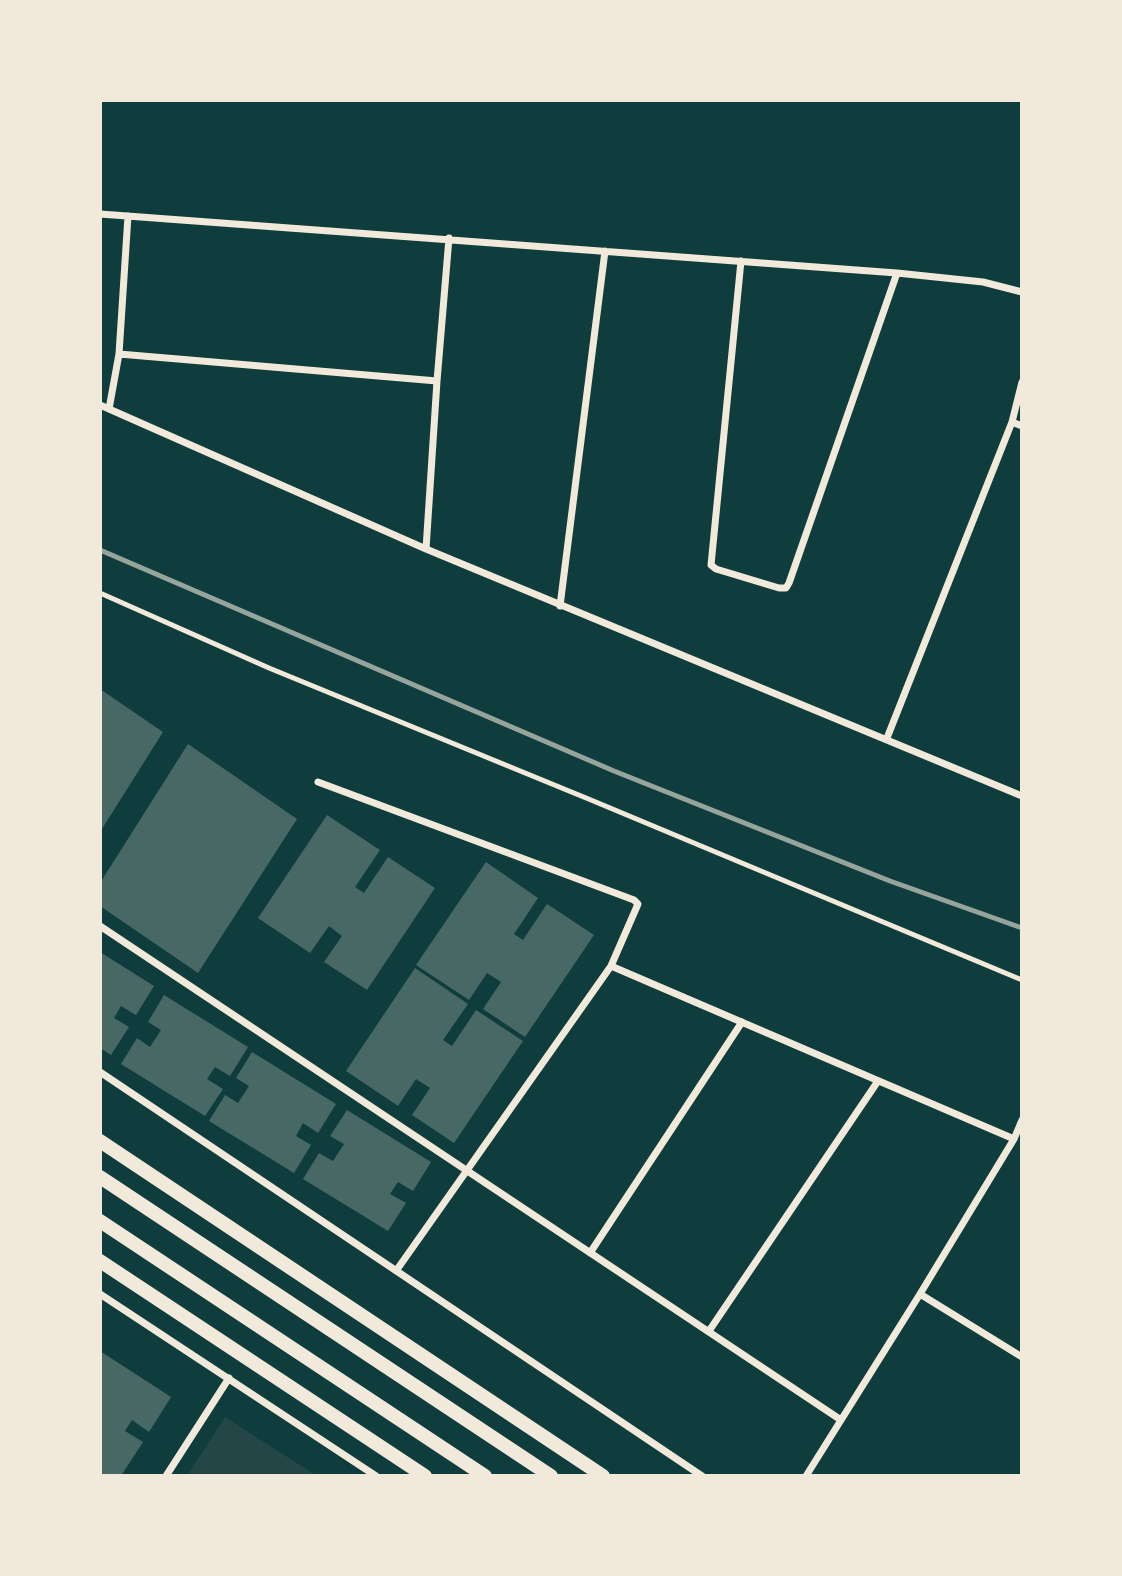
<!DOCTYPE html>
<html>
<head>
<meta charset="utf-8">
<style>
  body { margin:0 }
  #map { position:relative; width:1122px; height:1576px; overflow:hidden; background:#0f3d3e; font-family:Lato,sans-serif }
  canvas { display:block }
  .frame { position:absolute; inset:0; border:102px solid #f1e9da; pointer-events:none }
</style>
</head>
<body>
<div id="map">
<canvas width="1122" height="1576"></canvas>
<div class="frame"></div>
</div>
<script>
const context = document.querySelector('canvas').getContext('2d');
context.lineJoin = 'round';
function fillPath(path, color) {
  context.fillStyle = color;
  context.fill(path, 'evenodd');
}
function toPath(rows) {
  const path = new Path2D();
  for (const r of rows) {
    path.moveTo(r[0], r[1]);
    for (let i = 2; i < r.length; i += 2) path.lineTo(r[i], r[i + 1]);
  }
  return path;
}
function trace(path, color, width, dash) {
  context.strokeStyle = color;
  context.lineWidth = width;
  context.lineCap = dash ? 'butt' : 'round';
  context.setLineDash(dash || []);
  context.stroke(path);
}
const green = toPath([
  [225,1417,317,1476,187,1476]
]);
const building = toPath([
  [100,689,163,732,100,832],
  [188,744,297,819,198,973,100,906,100,883],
  [327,815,380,850,355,887,364,893,388,857,435,888,367,990,324,962,342,936,329,926,310,953,258,918],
  [486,862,538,898,514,934,523,940,547,904,594,935,525,1037,483,1009,501,982,487,973,469,1000,416,965],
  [100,952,154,986,136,1015,121,1006,114,1018,129,1027,111,1055,100,1048],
  [415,968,468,1004,443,1040,452,1046,476,1010,523,1041,454,1143,412,1115,430,1088,416,1079,398,1106,346,1071],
  [164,995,248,1047,230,1076,215,1067,207,1079,223,1089,205,1116,121,1064,137,1038,150,1047,161,1030,148,1022],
  [252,1052,336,1104,318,1133,303,1123,296,1136,311,1145,294,1173,209,1121,225,1095,238,1103,249,1086,236,1078],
  [347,1110,431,1162,413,1191,398,1182,390,1194,406,1203,388,1231,303,1179,319,1153,333,1161,344,1144,330,1136],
  [100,1351,171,1397,149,1432,132,1420,125,1431,143,1442,121,1476,100,1476]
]);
const service = toPath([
  [100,593,269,668,591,800,1022,980]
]);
const minor = toPath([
  [100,214,897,273,983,282,1022,292],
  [741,261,711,565,716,569,779,588,786,588,789,583,897,273],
  [119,354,437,381],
  [100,405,426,549,1022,796],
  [109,409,119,354,128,216],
  [1012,422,1022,426],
  [426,549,437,381,449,238],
  [560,606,605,251],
  [887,738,1012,422,1022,382],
  [318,782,634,900,638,904,611,966,396,1271],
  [100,926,841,1420],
  [611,966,1014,1139],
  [100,1072,702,1476],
  [590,1253,742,1022],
  [100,1294,376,1476],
  [920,1294,1022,1357],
  [709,1331,878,1081],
  [166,1476,229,1378],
  [806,1476,920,1294,1014,1139,1022,1120]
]);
const secondary = toPath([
  [100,1141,603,1476],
  [100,1177,551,1476],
  [100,1221,485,1476],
  [100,1261,425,1476]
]);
const rail = toPath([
  [100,550,614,771,890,881,1022,928]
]);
fillPath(green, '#244646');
fillPath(building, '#486865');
trace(service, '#f1e9da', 5);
trace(minor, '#f1e9da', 7);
trace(secondary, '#f1e9da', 14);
trace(rail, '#97a49c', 5);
</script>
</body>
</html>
